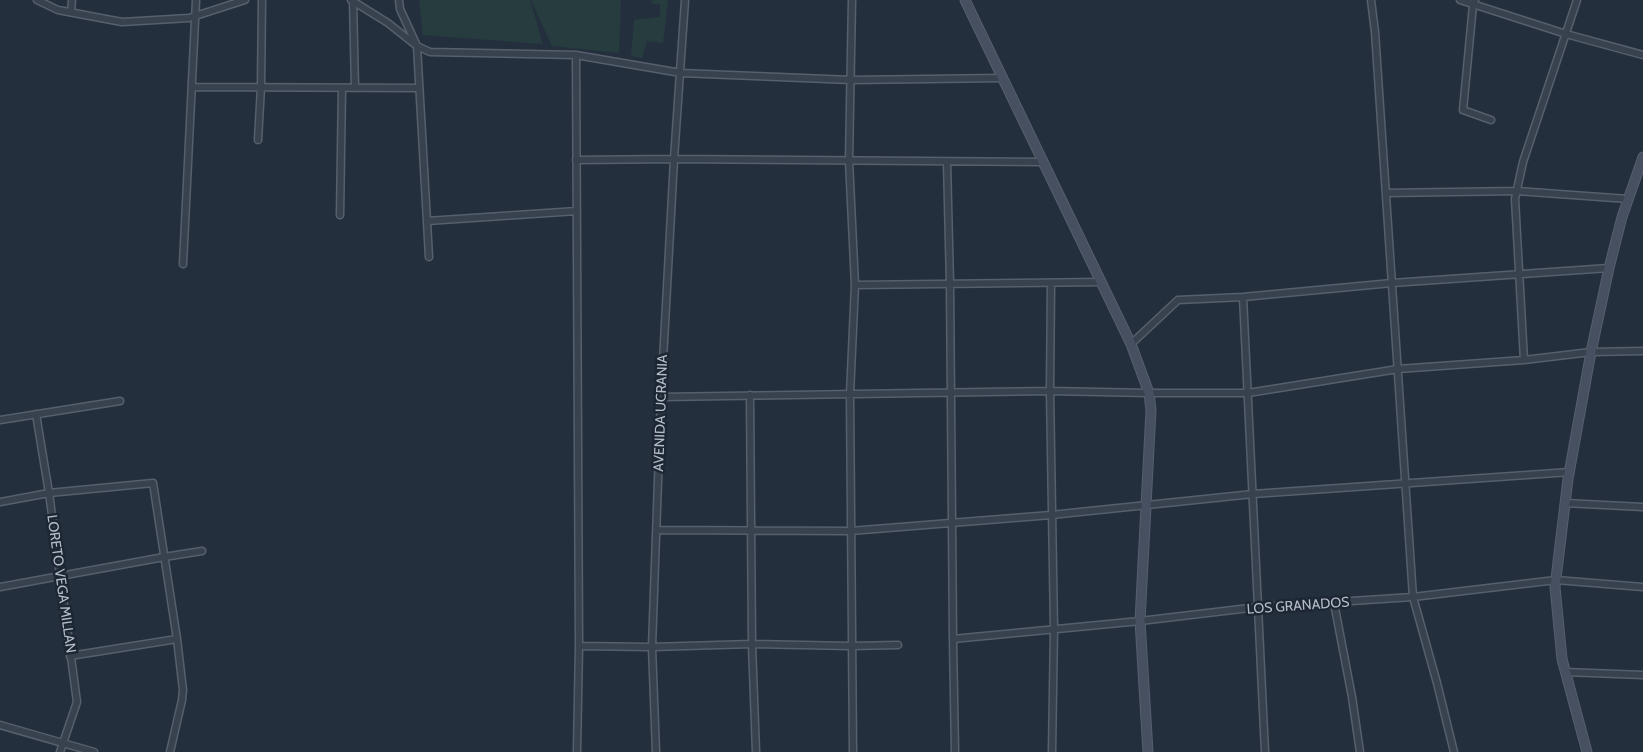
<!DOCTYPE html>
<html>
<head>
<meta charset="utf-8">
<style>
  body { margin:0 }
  canvas { display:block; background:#242f3e }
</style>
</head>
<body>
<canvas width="1643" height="752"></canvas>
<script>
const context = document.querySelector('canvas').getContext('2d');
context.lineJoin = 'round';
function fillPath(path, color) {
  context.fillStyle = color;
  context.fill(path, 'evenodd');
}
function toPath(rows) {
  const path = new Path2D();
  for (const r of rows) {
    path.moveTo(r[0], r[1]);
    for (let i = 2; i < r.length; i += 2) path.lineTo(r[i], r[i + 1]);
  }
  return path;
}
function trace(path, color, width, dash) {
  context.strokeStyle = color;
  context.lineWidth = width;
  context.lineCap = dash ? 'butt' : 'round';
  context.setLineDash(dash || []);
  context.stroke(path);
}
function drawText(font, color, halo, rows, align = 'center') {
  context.font = font + ' Cabin,sans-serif';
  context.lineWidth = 5;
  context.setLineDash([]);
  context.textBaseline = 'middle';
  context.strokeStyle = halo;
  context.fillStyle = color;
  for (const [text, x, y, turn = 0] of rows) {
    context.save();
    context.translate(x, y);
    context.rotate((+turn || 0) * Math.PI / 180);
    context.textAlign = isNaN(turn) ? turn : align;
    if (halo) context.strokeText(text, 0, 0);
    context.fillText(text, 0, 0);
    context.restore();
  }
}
const green = toPath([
  [419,0,530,0,543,44,423,35],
  [531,0,621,0,619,53,552,46],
  [652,0,668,0,663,43,647,41,642,58,631,56,634,20,660,17,660,5,651,3]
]);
const street = toPath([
  [37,0,58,10,122,22,189,18,245,0],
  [351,0,388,23,417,46,430,52,576,55,681,73,851,80,1003,78],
  [353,0,355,88],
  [399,0,400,9,417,46,429,257],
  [852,0,849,161,855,285,850,394,853,752],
  [1371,0,1375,32,1413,597,1437,683,1454,752],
  [1460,0,1566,34,1643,55],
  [1475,0,1473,5,1463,110,1491,120],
  [71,12,72,0],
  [576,55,579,646,577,752],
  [192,87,419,88],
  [258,140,261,87,262,0],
  [576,160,674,159,1044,162],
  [947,162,950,284,953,639,955,752],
  [1386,193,1517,191,1628,199],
  [340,215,342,88],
  [427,221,577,211],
  [183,264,196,0],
  [1051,283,1050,391,1054,629,1052,752],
  [855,285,1101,282],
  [1243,297,1265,752],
  [1131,344,1178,300,1243,297,1392,283,1609,268],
  [1524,360,1515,199,1523,162,1577,0],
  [750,395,752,644,756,752],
  [661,397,1050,391,1149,393,1248,393,1398,369,1524,360,1591,352,1643,351],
  [36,414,49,493,77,702,60,752],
  [0,420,120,401],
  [0,502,49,493,153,483,177,639,183,690,182,700,170,752],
  [1565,503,1643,507],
  [657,530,850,531,1051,515,1253,494,1570,472],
  [0,587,164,557,202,551],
  [1334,603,1352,697,1360,752],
  [953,639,1140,621,1258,607,1413,597,1556,580,1643,587],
  [579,646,652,647,752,644,851,646,898,645],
  [70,656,177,639],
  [1565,672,1643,675],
  [0,725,94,752],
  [656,752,652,647,661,397,674,159,685,0]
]);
const secondary = toPath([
  [965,0,1131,344,1149,393,1151,410,1140,621,1148,752],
  [1587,752,1562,659,1555,587,1568,479,1591,352,1609,268,1622,217,1643,157]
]);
const streetNames = [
  ["AVENIDA UCRANIA",661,413,-88],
  ["LORETO VEGA MILLAN",61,584,82],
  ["LOS GRANADOS",1298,606,-4]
];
fillPath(green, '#263c3f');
trace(street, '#565f6c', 9);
trace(secondary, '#565f6c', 11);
trace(street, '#38414e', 6);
trace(secondary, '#465061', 9);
drawText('14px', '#b4bcc9', '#1d2633', streetNames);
</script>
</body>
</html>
